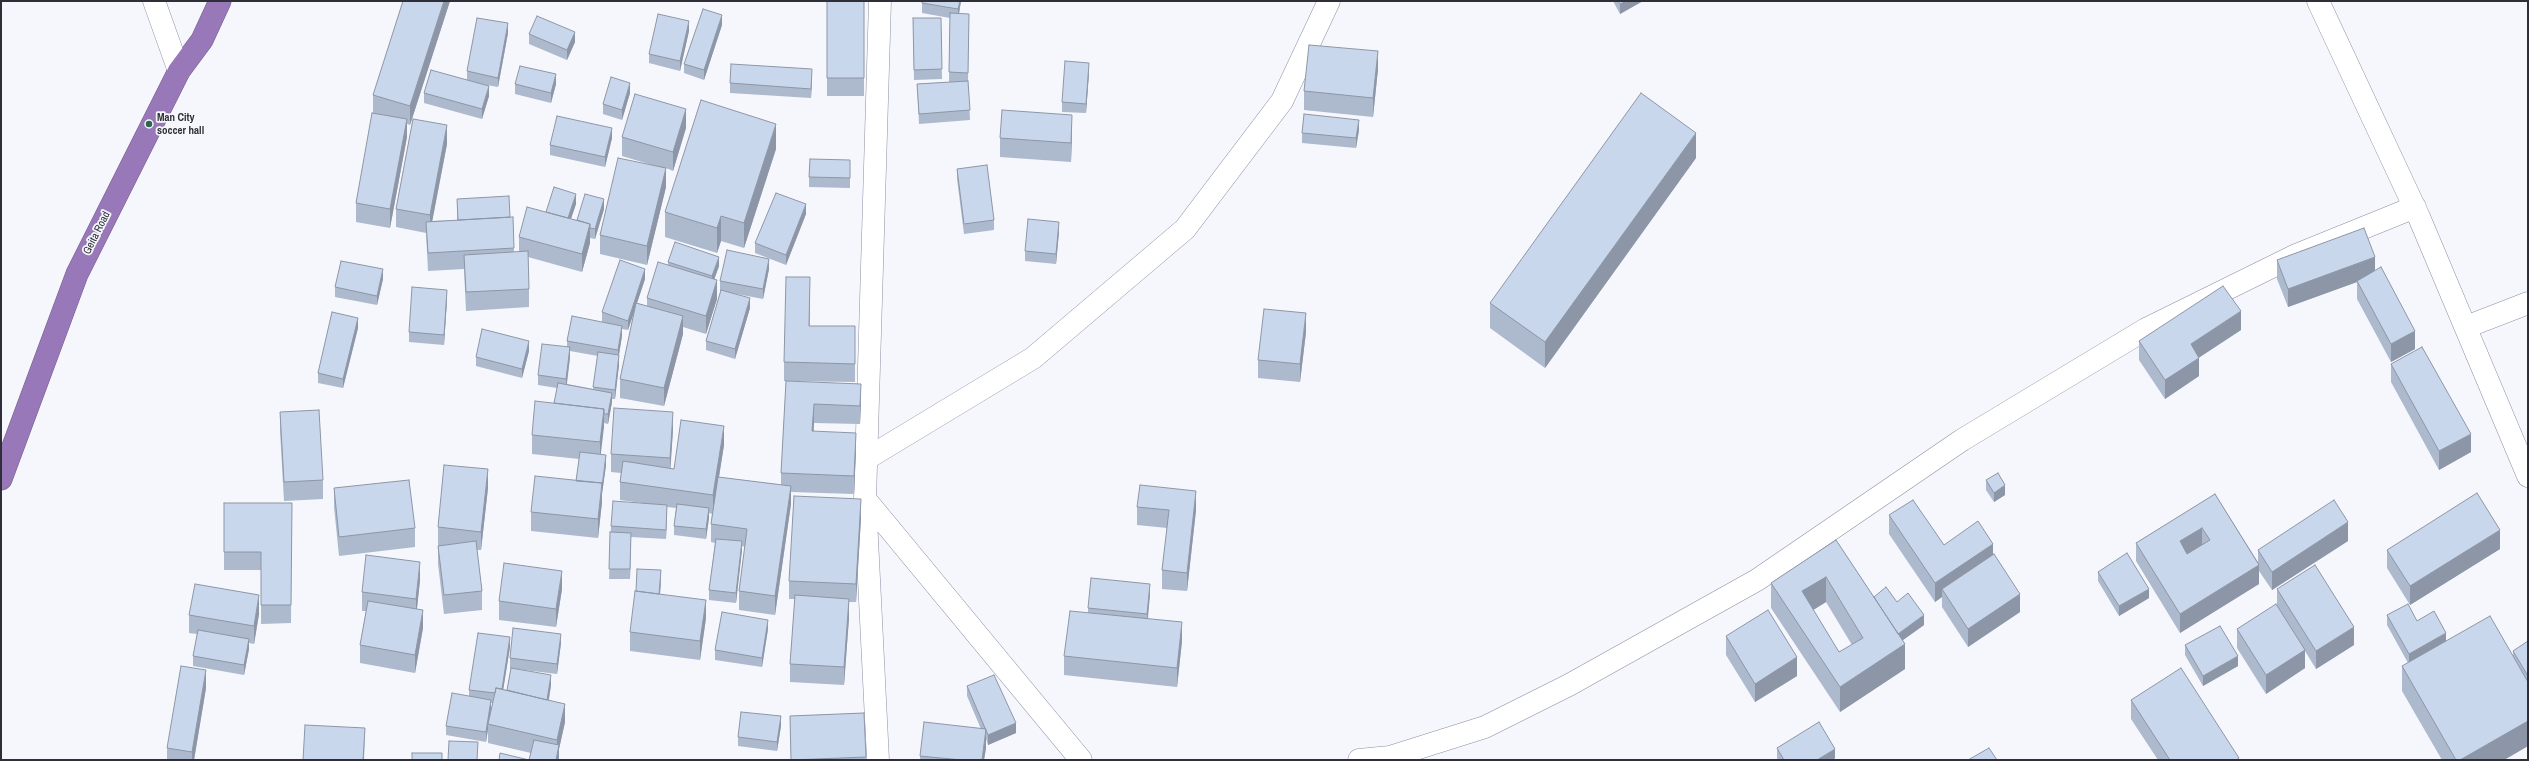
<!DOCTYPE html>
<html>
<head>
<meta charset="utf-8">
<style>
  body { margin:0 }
  #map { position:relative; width:2529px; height:761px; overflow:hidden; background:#f6f7fc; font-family:"Archivo Narrow",sans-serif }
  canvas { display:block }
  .frame { position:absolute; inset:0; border:2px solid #2e2f39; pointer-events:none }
</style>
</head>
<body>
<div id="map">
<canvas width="2529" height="761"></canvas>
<div class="frame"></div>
</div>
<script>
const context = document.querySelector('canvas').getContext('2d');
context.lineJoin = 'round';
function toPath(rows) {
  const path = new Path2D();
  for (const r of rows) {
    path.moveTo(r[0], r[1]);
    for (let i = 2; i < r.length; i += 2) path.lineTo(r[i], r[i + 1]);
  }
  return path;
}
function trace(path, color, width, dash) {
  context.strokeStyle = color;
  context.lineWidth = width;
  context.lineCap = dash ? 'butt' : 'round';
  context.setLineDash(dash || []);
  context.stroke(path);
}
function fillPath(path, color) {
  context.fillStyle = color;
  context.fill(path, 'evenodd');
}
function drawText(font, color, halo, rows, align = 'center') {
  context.font = font + ' "Archivo Narrow",sans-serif';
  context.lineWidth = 3.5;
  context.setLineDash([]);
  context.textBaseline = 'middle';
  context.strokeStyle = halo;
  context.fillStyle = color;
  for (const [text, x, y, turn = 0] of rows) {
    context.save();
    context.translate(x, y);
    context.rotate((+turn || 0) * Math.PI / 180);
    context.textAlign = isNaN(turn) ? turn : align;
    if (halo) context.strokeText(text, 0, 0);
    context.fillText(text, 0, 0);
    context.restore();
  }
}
const street = toPath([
  [154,1,179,71],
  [2318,1,2419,217,2528,476],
  [2466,327,2528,303],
  [866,459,1033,358,1185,229,1282,101,1329,1],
  [865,499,1081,760],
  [878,760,865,499,880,1],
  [1359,760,1390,757,1485,727,1569,685,1757,580,1962,440,2146,329,2294,256,2415,207]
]);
const highway = toPath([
  [1,479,77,274,179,71,202,40,220,1]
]);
const wall = toPath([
  [450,1,410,125,407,124,407,137,390,228,356,222,356,203,373,113,373,95],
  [827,1,864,1,864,96,827,96],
  [922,1,961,1,959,14,969,14,968,81,970,120,919,124,917,84,949,82,950,18,922,13],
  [1613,1,1643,1,1620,14],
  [913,18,941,18,942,79,914,80],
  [722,25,704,80,684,73,684,64],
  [689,31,680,71,649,63,649,54],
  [508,33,498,87,481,84,489,96,482,119,424,103,424,93,467,80,467,71],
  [529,34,575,42,567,60,529,44],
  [1378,69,1373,117,1304,110,1304,91],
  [1089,73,1086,113,1062,112,1062,102],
  [812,79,811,98,730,93,730,83],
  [515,84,556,84,551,103,515,94],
  [630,93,622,120,603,114,603,104],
  [686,128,673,171,666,168,666,187,647,265,600,254,600,235,662,168,622,156,622,137],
  [1359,130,1356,148,1302,143,1302,133],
  [1072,133,1071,162,1000,157,1000,138],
  [612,138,605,167,550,155,550,145],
  [447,144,432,221,457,220,457,199,510,217,514,248,514,252,519,252,519,237,546,212,576,204,571,219,577,220,604,209,595,239,590,238,590,243,582,272,528,257,529,289,529,307,466,311,464,269,428,271,426,233,396,227,396,209],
  [776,149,744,248,721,241,717,253,665,237,665,212],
  [1696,158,1545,368,1490,328,1490,303],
  [850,160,850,188,809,187,809,177],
  [957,169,994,220,994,230,964,234,957,179],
  [806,214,786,265,755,253,755,243],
  [1059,232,1056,264,1025,261,1025,251],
  [2277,260,2375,271,2415,349,2391,362,2357,299,2357,282,2288,307,2277,279],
  [668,262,719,266,714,279,717,299,706,334,683,327,683,334,664,406,620,398,620,379,634,313,628,330,622,329,622,336,619,355,619,365,615,399,612,399,612,402,608,424,604,423,600,455,606,465,602,494,602,502,598,538,531,531,531,512,576,481,579,459,532,454,532,435,554,403,557,388,538,385,538,375,567,347,567,341,607,323,602,322,602,312,645,279,637,303,647,306,647,298,668,265],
  [570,351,598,356,593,389,567,384,570,357],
  [769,269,763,299,726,292,750,308,735,359,706,350,706,341,721,291,720,290,720,281],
  [383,279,377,305,335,297,335,287],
  [810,296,810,326,855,326,855,382,784,381,784,362],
  [447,300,444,345,409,342,409,332],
  [358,328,343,388,318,383,318,373],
  [2241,330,2199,357,2199,376,2165,399,2139,360,2139,341],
  [1306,332,1300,382,1258,378,1258,360],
  [529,351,522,378,476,366,476,357],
  [2391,364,2471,452,2439,470,2391,382],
  [786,381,861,402,860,424,814,423,814,431,856,451,854,494,791,492,791,504,775,615,739,610,739,591,745,547,742,546,736,603,709,600,709,590,715,543,711,542,711,524,712,514,709,513,709,518,706,539,674,535,674,526,676,508,667,507,666,539,631,537,630,579,609,579,611,526,642,503,620,500,620,482,621,473,611,472,611,454,673,430,670,468,674,469,724,445,719,477,781,485,781,473],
  [280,412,323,480,323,499,284,501,280,431],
  [1986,480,2005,495,1994,502,1986,490],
  [334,488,415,528,415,547,339,556,334,507],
  [488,488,481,550,477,550,482,591,482,610,444,614,438,564,438,527],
  [2215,494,2258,562,2258,550,2348,541,2272,590,2259,571,2259,584,2180,633,2136,561,2136,543],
  [224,503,292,503,291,623,261,624,261,570,224,570],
  [1137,507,1196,510,1187,591,1162,589,1162,570,1167,528,1137,525],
  [1889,515,1944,545,1993,555,2020,612,1968,647,1942,607,1942,597,1935,602,1889,534],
  [861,518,856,602,849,602,849,618,844,685,790,682,790,664,795,599,789,599,789,581],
  [1836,540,1874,597,1897,602,1924,625,1903,640,1905,669,1840,712,1771,608,1771,583],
  [1826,602,1852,645,1839,652,1813,610],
  [2500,549,2410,605,2387,568,2387,550],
  [2098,572,2149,598,2119,616,2098,581],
  [420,580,417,609,423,628,415,673,360,663,360,645,366,611,362,611,362,592],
  [661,580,660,594,706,618,700,660,630,651,630,632],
  [562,589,556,627,499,620,499,601],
  [2277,589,2354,645,2316,669,2305,651,2305,668,2266,694,2237,648,2237,629,2277,607],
  [1150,594,1148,619,1182,641,1177,687,1064,675,1064,656,1088,613,1088,608],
  [259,614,254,644,249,643,249,649,244,675,193,666,193,656,197,634,189,633,189,615],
  [2387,615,2417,621,2446,641,2513,655,2513,651,2528,641,2528,746,2504,760,2442,760,2402,691,2402,666,2408,663,2387,625],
  [768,629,762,667,715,660,715,650],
  [1726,636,1797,676,1755,702,1726,655],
  [561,643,557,674,516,669,551,685,549,700,565,722,559,749,559,760,529,760,531,753,488,743,488,729,486,742,446,735,446,726,469,696,469,690,510,647,503,689,507,690,511,668,510,668,510,658],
  [491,703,493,703,491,709],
  [2185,645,2238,666,2203,686,2185,655],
  [967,686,1016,733,988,745,986,739,986,748,984,760,920,760,920,756,981,729,967,696],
  [206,688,194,760,167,760,167,748],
  [2131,700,2239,760,2158,760,2131,719],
  [864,713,866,760,791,760,790,716],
  [781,726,777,751,738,746,738,737],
  [1777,748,1835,758,1833,760,1778,760,1777,758]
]);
const shadedWall = toPath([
  [444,1,450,1,410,125,410,106],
  [960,1,961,1,958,19,958,9],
  [1626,1,1643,1,1620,14,1620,4],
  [722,15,722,25,704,80,704,70],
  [689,21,689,31,680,71,680,61],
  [508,23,508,33,498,87,498,78],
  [575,32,575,42,567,60,567,50],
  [1378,51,1378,69,1373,117,1373,98],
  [1089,63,1089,73,1086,113,1086,104],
  [812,69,812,79,811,98,811,89],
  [556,74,556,84,551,103,551,93],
  [630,83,630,93,622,120,622,110],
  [489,86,489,96,482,119,482,109],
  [686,109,686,128,673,171,673,152],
  [1072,115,1072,133,1071,162,1071,143],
  [407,119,407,137,390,228,390,209],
  [1359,120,1359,130,1356,148,1356,138],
  [776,124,776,149,744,248,744,223],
  [447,125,447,144,430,233,430,215],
  [612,128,612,138,605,167,605,157],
  [1696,133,1696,158,1545,368,1545,342],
  [666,168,666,187,647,265,647,246],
  [576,194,576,204,567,230,567,220],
  [604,199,604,209,595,239,595,229],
  [806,204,806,214,786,265,786,255],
  [721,216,721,241,717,253,717,228],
  [1059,222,1059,232,1056,264,1056,254],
  [590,224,590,243,582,272,582,254],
  [719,257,719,266,712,286,712,276],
  [2375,257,2375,276,2357,281,2357,282,2288,307,2288,289],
  [769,259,769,269,763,299,763,289],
  [383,269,383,279,377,305,377,296],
  [645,269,645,279,628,330,628,321],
  [717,280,717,299,706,334,706,316],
  [447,290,447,300,444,345,444,335],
  [750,298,750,308,735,359,735,349],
  [2241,311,2241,330,2191,363,2191,344],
  [1306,313,1306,332,1300,382,1300,364],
  [683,316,683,334,664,406,664,388],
  [358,318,358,328,343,388,343,379],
  [622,326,622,336,618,360,618,350],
  [2415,331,2415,349,2391,362,2391,344],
  [529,341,529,351,522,378,522,369],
  [570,347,570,357,566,389,566,379],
  [619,355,619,365,615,399,615,390],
  [2199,358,2199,376,2165,399,2165,380],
  [861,384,861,402,860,424,860,406],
  [612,393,612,402,608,424,608,414],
  [814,404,814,423,812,450,812,431],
  [604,409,604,427,600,461,600,442],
  [673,412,673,430,670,476,670,458],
  [724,426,724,445,713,514,713,495],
  [856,433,856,451,854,494,854,476],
  [2471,434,2471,452,2439,470,2439,451],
  [606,455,606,465,602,494,602,502,598,538,598,519],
  [488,469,488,488,481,550,481,532],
  [2005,485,2005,495,1994,502,1994,493],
  [791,486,791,504,775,615,775,596],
  [1196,491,1196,510,1187,591,1187,573],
  [861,499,861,518,856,602,856,584],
  [667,505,667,515,666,539,666,530],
  [709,508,709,518,706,539,706,529],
  [2348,522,2348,541,2272,590,2272,572],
  [2202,528,2202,547,2180,560,2180,541],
  [2500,530,2500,549,2410,605,2410,586],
  [631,533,631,542,630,579,630,569],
  [742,541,742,551,736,603,736,593],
  [1993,544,1993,562,1942,589,1942,597,1935,602,1935,583],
  [420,562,420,580,416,617,416,599],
  [2259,565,2259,584,2180,633,2180,614],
  [661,570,661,580,659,608,659,598],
  [562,571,562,589,556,627,556,609],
  [1826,577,1826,602,1802,617,1802,591],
  [1150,584,1150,594,1147,624,1147,614],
  [2149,589,2149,598,2119,616,2119,606],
  [2020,594,2020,612,1968,647,1968,629],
  [259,595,259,614,254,644,254,626],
  [849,599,849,618,844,685,844,667],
  [706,600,706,618,700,660,700,641],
  [423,610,423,628,415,673,415,655],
  [1924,615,1924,625,1896,645,1896,636],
  [768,620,768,629,762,667,762,658],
  [1182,622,1182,641,1177,687,1177,668],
  [2354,627,2354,645,2316,669,2316,651],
  [2446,633,2446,643,2409,664,2409,654],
  [561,634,561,643,557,674,557,664],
  [510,637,510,647,501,704,501,694],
  [249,639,249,649,244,675,244,665],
  [1905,644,1905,669,1840,712,1840,687],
  [2305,650,2305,668,2266,694,2266,675],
  [2238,656,2238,666,2203,686,2203,676],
  [1797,657,1797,676,1755,702,1755,684],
  [206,670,206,688,194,760,192,760,192,752],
  [551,675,551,685,547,710,547,700],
  [491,700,491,709,488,724,488,729,486,742,486,732],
  [565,704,565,722,559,749,559,760,556,760,557,756,557,740],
  [781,716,781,726,777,751,777,742],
  [2528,721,2528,746,2504,760,2460,760],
  [1016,723,1016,733,988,745,988,735],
  [365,728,364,760,363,760],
  [986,729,986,748,984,760,982,760],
  [1835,749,1835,758,1833,760,1817,760]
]);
const building = toPath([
  [403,1,444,1,410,106,373,95,403,1],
  [827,1,864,1,864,78,827,78,827,1],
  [922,1,960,1,958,9,922,3,922,1],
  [1618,1,1626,1,1620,4,1618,1],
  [703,9,722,15,704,70,684,64,703,9],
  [950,13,969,14,968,73,949,72,950,13],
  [658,14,689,21,680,61,649,54,658,14],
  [537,16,575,32,567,50,529,34,537,16],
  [477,18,508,23,498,78,467,71,477,18],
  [913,18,941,18,942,69,914,70,913,18],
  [1309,45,1378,51,1373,98,1304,91,1309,45],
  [1065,61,1089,63,1086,104,1062,102,1065,61],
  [731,64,812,69,811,89,730,83,731,64],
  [520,66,556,74,551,93,515,84,520,66],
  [431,70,489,86,482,109,424,93,431,70],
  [611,77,630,83,622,110,603,104,611,77],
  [968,81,970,110,919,114,917,84,968,81],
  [1641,93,1696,133,1545,342,1490,303,1641,93],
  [635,94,686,109,673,152,622,137,635,94],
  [701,100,776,124,744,223,721,216,717,228,665,212,701,100],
  [1002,110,1072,115,1071,143,1000,138,1002,110],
  [372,113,407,119,390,209,356,203,372,113],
  [1304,114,1359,120,1356,138,1302,133,1304,114],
  [557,116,612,128,605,157,550,145,557,116],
  [413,119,447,125,430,215,396,209,413,119],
  [618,158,666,168,647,246,600,235,618,158],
  [810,159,850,160,850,178,809,177,810,159],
  [987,165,994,220,964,224,957,169,987,165],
  [554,187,576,194,568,218,546,212,554,187],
  [776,193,806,204,786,255,755,243,776,193],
  [585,194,604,199,595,229,590,228,590,224,577,220,585,194],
  [509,196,510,217,458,220,457,199,509,196],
  [527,207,590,224,582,254,519,237,527,207],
  [513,217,514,248,428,253,426,222,513,217],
  [1028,219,1059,222,1056,254,1025,251,1028,219],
  [2364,228,2375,257,2288,289,2277,260,2364,228],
  [675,242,719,257,712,276,668,262,675,242],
  [727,250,769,259,763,289,720,281,727,250],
  [528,251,529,289,466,292,464,255,528,251],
  [620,260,645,269,628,321,602,312,620,260],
  [341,261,383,269,377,296,335,287,341,261],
  [658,262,717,280,706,316,647,298,658,262],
  [2381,267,2415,331,2391,344,2357,281,2381,267],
  [786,277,810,277,809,326,855,326,855,364,784,362,786,277],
  [2223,286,2241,311,2191,344,2199,358,2165,380,2139,341,2223,286],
  [412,287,447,290,444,335,409,332,412,287],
  [721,290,750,298,735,349,706,341,721,290],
  [636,303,683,316,664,388,620,379,636,303],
  [1264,309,1306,313,1300,364,1258,360,1264,309],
  [332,312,358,318,343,379,318,373,332,312],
  [572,316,622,326,618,350,567,341,572,316],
  [482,329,529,341,522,369,476,357,482,329],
  [542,344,570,347,566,379,538,375,542,344],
  [2422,347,2471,434,2439,451,2391,364,2422,347],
  [598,352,619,355,615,390,593,387,598,352],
  [786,381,861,384,860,406,814,404,812,431,856,433,854,476,781,473,786,381],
  [558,383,612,393,608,414,604,414,604,409,554,403,558,383],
  [535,401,604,409,600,442,532,435,535,401],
  [614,408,673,412,670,458,611,454,614,408],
  [319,410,323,480,284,482,280,412,319,410],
  [681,420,724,426,713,495,620,482,623,461,674,469,681,420],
  [580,452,606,455,602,487,602,483,576,481,580,452],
  [444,465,488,469,481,532,438,527,444,465],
  [1998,473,2005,485,1994,493,1986,480,1998,473],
  [535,476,602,483,598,519,531,512,535,476],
  [718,477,791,486,775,596,739,591,747,529,711,524,718,477],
  [409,480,415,528,339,537,334,488,409,480],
  [1140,485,1196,491,1187,573,1162,570,1169,510,1137,507,1140,485],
  [2477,493,2500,530,2410,586,2387,550,2477,493],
  [2215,494,2259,565,2180,614,2136,543,2215,494],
  [2202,528,2210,540,2187,554,2180,541,2202,528],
  [794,496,861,499,856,584,789,581,794,496],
  [1913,500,1944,545,1978,521,1993,544,1935,583,1889,515,1913,500],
  [2334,500,2348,522,2272,572,2258,550,2334,500],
  [613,501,667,505,666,530,611,526,613,501],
  [224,503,292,503,291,605,261,605,261,552,224,552,224,503],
  [677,504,709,508,706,529,674,526,677,504],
  [610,532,631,533,630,569,609,569,610,532],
  [716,539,742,541,736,593,709,590,716,539],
  [1836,540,1905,644,1840,687,1771,583,1836,540],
  [1826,577,1863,638,1839,652,1802,591,1826,577],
  [476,541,482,591,444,595,438,546,476,541],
  [2127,553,2149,589,2119,606,2098,572,2127,553],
  [1994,554,2020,594,1968,629,1942,589,1994,554],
  [366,555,420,562,416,599,362,592,366,555],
  [504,563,562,571,556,609,499,601,504,563],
  [2315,565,2354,627,2316,651,2277,589,2315,565],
  [637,569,661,570,659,594,636,591,637,569],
  [1091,578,1150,584,1147,614,1088,608,1091,578],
  [195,584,259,595,254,626,189,615,195,584],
  [1886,587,1897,602,1908,593,1924,615,1898,634,1874,597,1886,587],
  [635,591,706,600,700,641,630,632,635,591],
  [795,595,849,599,844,667,790,664,795,595],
  [368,601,423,610,415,655,360,645,368,601],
  [2276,604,2305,650,2266,675,2237,629,2276,604],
  [2408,604,2417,621,2434,611,2446,633,2409,654,2387,615,2408,604],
  [1768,610,1797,657,1755,684,1726,636,1768,610],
  [1070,611,1182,622,1177,668,1064,656,1070,611],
  [722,612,768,620,762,658,715,650,722,612],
  [2490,616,2528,682,2528,721,2460,760,2456,760,2402,666,2490,616],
  [2220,626,2238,656,2203,676,2185,645,2220,626],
  [513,628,561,634,557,664,510,658,513,628],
  [198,630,249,639,244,665,193,656,198,630],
  [478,633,510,637,502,689,496,688,495,693,469,690,478,633],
  [2528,641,2528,676,2513,651,2528,641],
  [181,666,206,670,192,752,167,748,181,666],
  [511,668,551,675,547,700,507,690,511,668],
  [2181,668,2239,758,2236,760,2170,760,2131,700,2181,668],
  [994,675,1016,723,988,735,967,686,994,675],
  [496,688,565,704,557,740,488,724,496,688],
  [452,693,491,700,486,732,446,726,452,693],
  [741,712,781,716,777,742,738,737,741,712],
  [864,713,866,757,791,760,790,716,864,713],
  [924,722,986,729,982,760,962,760,920,756,924,722],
  [1819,722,1835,749,1817,760,1784,760,1777,748,1819,722],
  [305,725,365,728,363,760,303,760,305,725],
  [534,740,559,745,556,760,499,760,500,753,529,760,534,740],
  [449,741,478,742,477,760,448,760,449,741],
  [1989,748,1997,760,1968,760,1989,748],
  [412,753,442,753,442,760,412,760,412,753]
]);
const markers = [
  [149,124,4,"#2e654c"]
];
const poiNames = [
  ["Man City",157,118],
  ["soccer hall",157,131]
];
const streetNames = [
  ["Geita Road",97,233,-63]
];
trace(street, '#8d8ea5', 23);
trace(highway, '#735e8c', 23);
trace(street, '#fff', 22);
trace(highway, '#9878b8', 22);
fillPath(wall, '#adb9cc');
fillPath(shadedWall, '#8d96a6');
fillPath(building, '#c9d7ed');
trace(building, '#8d96a6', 1);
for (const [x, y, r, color] of markers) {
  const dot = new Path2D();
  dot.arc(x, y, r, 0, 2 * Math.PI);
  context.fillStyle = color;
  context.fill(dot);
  trace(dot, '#f6f7fc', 1.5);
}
drawText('bold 11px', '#2e2f39', '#f6f7fc', poiNames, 'left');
drawText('11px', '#2e2f39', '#f6f7fc', streetNames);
</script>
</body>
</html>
